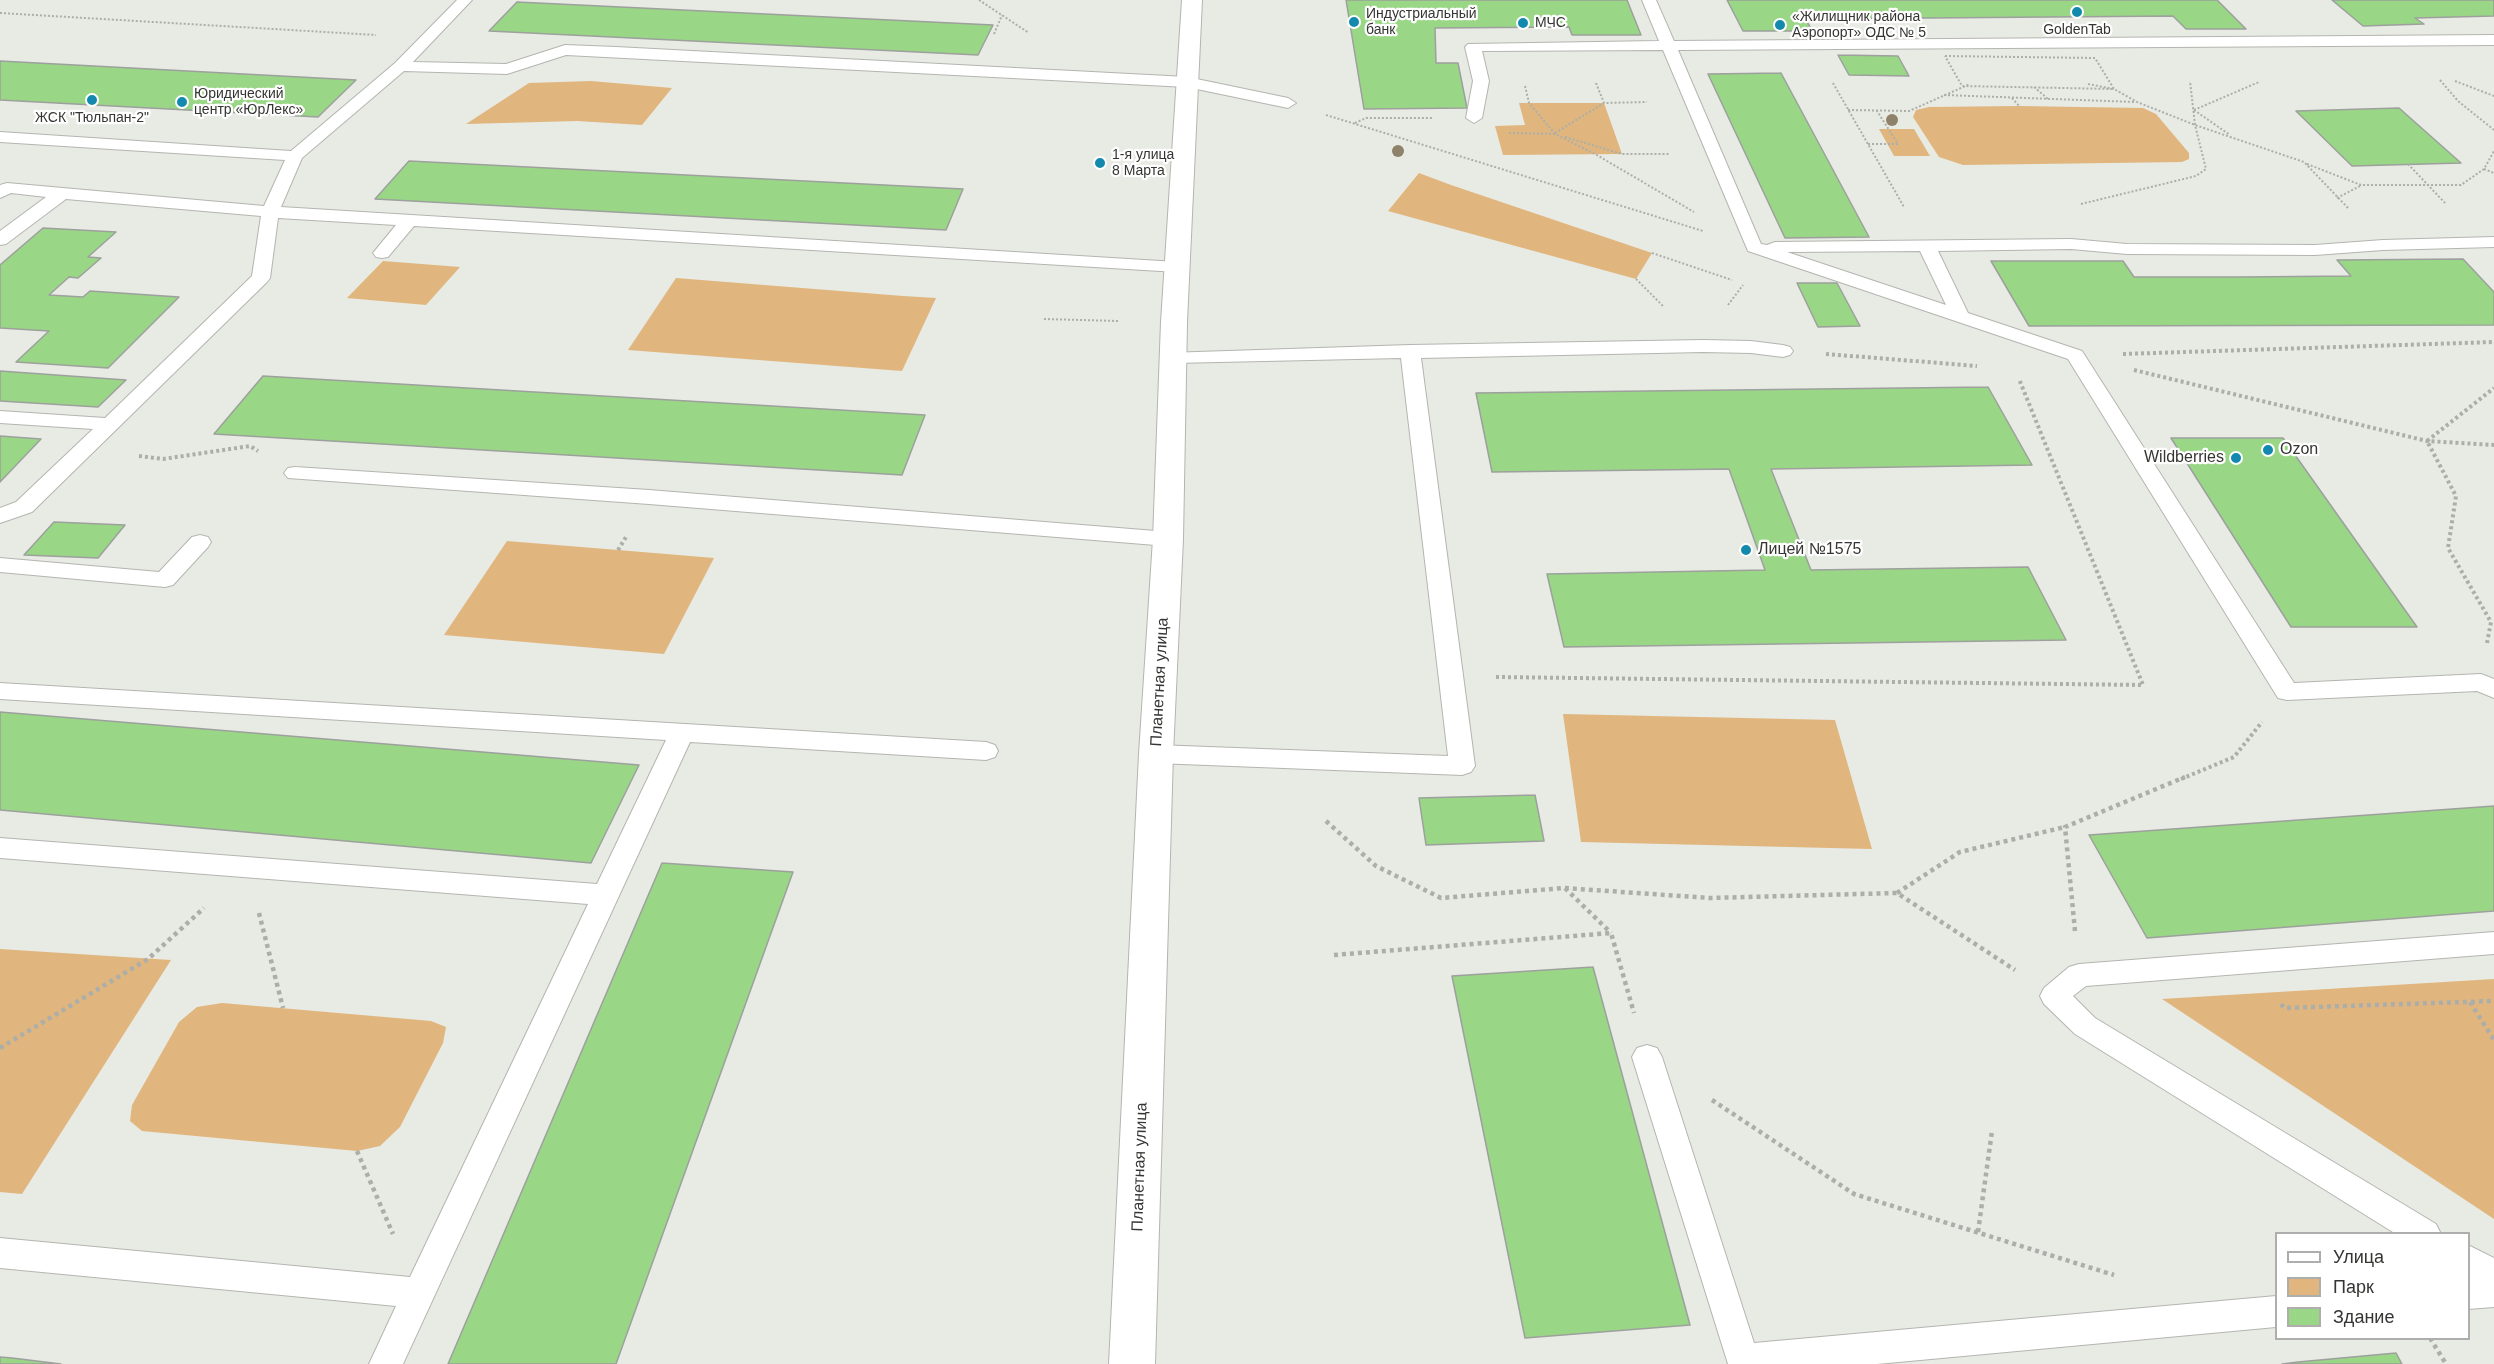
<!DOCTYPE html>
<html>
<head>
<meta charset="utf-8">
<style>
  body { margin:0 }
  #map { position:relative; width:2494px; height:1364px; overflow:hidden; background:#e8eae4; font-family:Arial,sans-serif }
  canvas { display:block }
  .legend { position:absolute; left:2275px; top:1232px; width:195px; height:108px; box-sizing:border-box; background:#fff; border:2px solid #aeaead; margin:0; padding:8px 10px; list-style:none; font-size:18px; color:#353533 }
  .legend li { display:flex; align-items:center; gap:12px; height:30px }
  .legend b { width:30px; border:2px solid #aeaead }
</style>
</head>
<body>
<div id="map">
<canvas width="2494" height="1364"></canvas>
<ul class="legend">
<li><b style="height:8px;background:#fff"></b>Улица</li>
<li><b style="height:16px;background:#e0b67e"></b>Парк</li>
<li><b style="height:16px;background:#99d787"></b>Здание</li>
</ul>
</div>
<script>
const context = document.querySelector('canvas').getContext('2d');
context.lineJoin = 'round';
function fillPath(path, color) {
  context.fillStyle = color;
  context.fill(path, 'evenodd');
}
function toPath(rows) {
  const path = new Path2D();
  for (const r of rows) {
    path.moveTo(r[0], r[1]);
    for (let i = 2; i < r.length; i += 2) path.lineTo(r[i], r[i + 1]);
  }
  return path;
}
function trace(path, color, width, dash) {
  context.strokeStyle = color;
  context.lineWidth = width;
  context.lineCap = dash ? 'butt' : 'round';
  context.setLineDash(dash || []);
  context.stroke(path);
}
function drawText(font, color, halo, rows, align = 'center') {
  context.font = font + ' Arial,sans-serif';
  context.lineWidth = 4.5;
  context.setLineDash([]);
  context.textBaseline = 'middle';
  context.strokeStyle = halo;
  context.fillStyle = color;
  for (const [text, x, y, turn = 0] of rows) {
    context.save();
    context.translate(x, y);
    context.rotate((+turn || 0) * Math.PI / 180);
    context.textAlign = isNaN(turn) ? turn : align;
    if (halo) context.strokeText(text, 0, 0);
    context.fillText(text, 0, 0);
    context.restore();
  }
}
const green = toPath([
  [591,81,672,88,642,125,577,121,466,124,529,83],
  [1519,103,1604,103,1622,154,1503,155,1495,126,1525,125],
  [2019,106,2143,108,2156,114,2189,153,2189,159,2182,162,1963,165,1939,157,1913,117,1916,110,1929,107],
  [1879,129,1914,129,1930,156,1894,156],
  [1419,173,1451,185,1652,253,1636,279,1388,211],
  [383,261,460,267,426,305,347,298],
  [676,278,903,296,936,298,902,371,628,350],
  [507,541,618,550,714,558,664,654,444,635],
  [1563,714,1835,720,1872,849,1581,842],
  [0,949,171,960,22,1194,0,1192],
  [2494,979,2494,1219,2162,999],
  [222,1003,431,1021,446,1027,443,1043,400,1127,380,1146,357,1151,142,1131,130,1121,132,1105,179,1022,197,1007]
]);
const building = toPath([
  [1346,0,1627,0,1641,35,1572,35,1569,27,1435,28,1436,63,1458,63,1467,108,1364,109,1346,0],
  [1727,0,2217,0,2246,29,2186,29,2173,16,1805,19,1813,31,1743,31,1727,0],
  [2332,0,2494,0,2494,16,2415,18,2424,24,2363,26,2332,0],
  [517,2,993,25,978,55,489,31,517,2],
  [1838,55,1898,56,1909,76,1849,75,1838,55],
  [0,61,356,80,318,117,0,100,0,61],
  [1781,73,1869,237,1785,238,1708,74,1781,73],
  [2399,108,2461,163,2352,166,2296,111,2399,108],
  [409,161,963,189,946,230,375,199,409,161],
  [43,228,116,232,88,257,101,258,78,278,69,277,49,295,83,297,90,291,179,297,108,368,16,362,49,331,0,328,0,265,43,228],
  [2463,259,2494,292,2494,325,2029,326,1991,261,2123,261,2134,277,2241,277,2351,276,2337,260,2463,259],
  [1797,283,1837,283,1860,326,1818,327,1797,283],
  [0,371,126,380,98,407,0,401,0,371],
  [263,376,925,415,902,475,214,434,263,376],
  [1988,387,2032,465,1771,469,1811,570,2028,567,2066,640,1564,647,1547,574,1765,570,1729,469,1492,472,1476,393,1988,387],
  [0,436,41,439,0,482,0,436],
  [2171,438,2283,438,2417,627,2291,627,2171,438],
  [54,522,125,525,98,558,24,555,54,522],
  [0,712,639,765,591,863,0,810,0,712],
  [1535,795,1544,841,1426,845,1419,798,1535,795],
  [2494,806,2494,911,2147,938,2089,835,2494,806],
  [662,863,793,872,616,1364,448,1364,662,863],
  [1593,967,1690,1325,1525,1338,1452,976,1593,967],
  [2396,1353,2402,1364,2282,1364,2298,1362,2396,1353],
  [0,1357,12,1358,61,1364,0,1364,0,1357]
]);
const pathFar2 = toPath([
  [979,0,1029,33],
  [0,13,376,35],
  [994,34,1002,15],
  [1945,56,2095,58,2114,89,1962,86,1945,56],
  [2440,80,2458,101,2494,130],
  [2455,81,2494,96],
  [1596,83,1604,103],
  [1833,83,1904,207],
  [2088,84,2114,89,2137,102,2195,125,2304,162,2349,209],
  [1525,86,1529,103,1555,134,1595,154,1694,212],
  [2034,87,2048,99],
  [1944,95,2135,102],
  [2012,98,2019,106],
  [1848,110,1909,111,1970,84],
  [2194,110,2259,82],
  [2194,110,2230,135],
  [1326,115,1703,231],
  [1355,123,1366,118,1433,118],
  [1509,133,1555,134],
  [1555,133,1604,103,1647,102],
  [1565,137,1622,154,1669,154],
  [1868,144,1898,144,1877,111],
  [2307,164,2361,185,2461,185,2484,169,2494,151],
  [2408,164,2445,203],
  [2484,169,2494,173],
  [2337,198,2360,186],
  [2081,204,2196,176,2206,169,2195,125,2190,81],
  [1652,253,1732,280],
  [1636,279,1663,306],
  [1728,305,1743,285],
  [1044,319,1118,321]
]);
const pathFar1 = toPath([
  [1826,354,1977,366],
  [2123,354,2494,342],
  [2134,370,2427,441,2494,445],
  [139,456,163,459,250,446,258,451],
  [618,550,626,537],
  [2487,643,2491,622,2448,548,2456,496,2427,441,2494,388],
  [1496,677,2143,685,2019,379],
  [2181,779,2234,757,2262,722]
]);
const path = toPath([
  [1326,821,1376,866,1441,898,1564,888,1710,898,1897,893,2015,970],
  [1565,888,1611,933],
  [1897,893,1960,852,2065,827],
  [259,913,283,1008],
  [2075,931,2065,827,2185,777],
  [1334,955,1611,933,1634,1013],
  [2470,1002,2494,1040],
  [2281,1004,2284,1008,2494,1001],
  [0,1048,148,959,204,908],
  [1712,1100,1854,1194,2114,1275],
  [357,1151,393,1234],
  [1978,1232,1992,1131],
  [2430,1338,2446,1364]
]);
const service = toPath([
  [457,0,472,0,413,62,506,64,565,45,616,47,1187,77,1288,98,1296,103,1288,108,1187,87,566,55,507,74,404,71,302,158,281,207,1177,262,1183,263,1186,267,1183,271,1177,272,414,226,388,257,382,258,376,257,373,253,396,225,278,218,270,278,267,282,32,512,0,523,0,508,16,502,93,429,0,423,0,411,105,418,252,276,261,216,66,199,6,244,0,245,0,231,46,197,11,193,0,198,0,185,7,183,264,206,285,160,0,142,0,132,291,151,395,63,457,0],
  [1642,0,1656,0,1674,41,2494,35,2494,45,1678,50,1761,244,1767,245,1775,242,2071,239,2127,244,2315,245,2383,240,2494,237,2494,247,2383,250,2315,255,2127,254,2071,249,1938,251,1968,313,2082,351,2294,683,2481,674,2494,679,2494,698,2477,691,2287,700,2278,698,2068,359,1748,251,1663,50,1482,51,1489,81,1482,118,1474,123,1466,118,1473,81,1465,47,1468,44,1659,41,1642,0],
  [1920,251,1946,305,1787,252,1920,251],
  [1703,340,1751,341,1783,345,1790,347,1793,351,1790,355,1783,357,1751,353,1703,352,1421,358,1475,766,1471,772,1462,775,1156,763,1147,760,1143,754,1147,748,1156,745,1448,756,1401,358,1174,363,1167,361,1164,357,1167,353,1410,345,1703,340],
  [295,467,649,490,1168,532,1176,534,1179,539,1176,544,1168,546,649,504,288,478,284,473,288,468,295,467],
  [200,535,208,537,211,542,208,547,173,585,165,587,0,572,0,558,159,572,192,537,200,535],
  [0,683,986,742,995,745,998,751,995,757,986,760,690,742,403,1364,369,1364,396,1306,0,1268,0,1238,410,1277,588,904,0,858,0,838,597,884,666,740,0,699,0,683],
  [2494,932,2494,954,2086,986,2073,996,2095,1018,2436,1224,2441,1234,2396,1234,2075,1034,2044,1004,2040,996,2044,988,2069,967,2079,964,2494,932],
  [1647,1045,1657,1048,1662,1057,1754,1343,2276,1296,2276,1327,1877,1364,1728,1364,1632,1057,1637,1048,1647,1045],
  [2468,1245,2494,1258,2494,1307,2468,1309,2468,1279,2470,1279,2468,1245]
]);
const tertiary = toPath([
  [1182,0,1202,0,1187,322,1183,539,1173,754,1155,1364,1109,1364,1139,754,1153,539,1161,322,1182,0]
]);
const trees = [
  [1892,120],
  [1398,151]
];
const markers = [
  [2077,12,6,"#1389ad"],
  [1354,22,6,"#1389ad"],
  [1523,23,6,"#1389ad"],
  [1780,25,6,"#1389ad"],
  [92,100,6,"#1389ad"],
  [182,102,6,"#1389ad"],
  [1100,163,6,"#1389ad"],
  [2268,450,6,"#1389ad"],
  [2236,458,6,"#1389ad"],
  [1746,550,6,"#1389ad"]
];
const farPoinames = [
  ["Индустриальный",1366,14],
  ["банк",1366,30],
  ["«Жилищник района",1792,17],
  ["Аэропорт» ОДС № 5",1792,33],
  ["МЧС",1535,23],
  ["GoldenTab",2077,30,"center"],
  ["Юридический",194,94],
  ["центр «ЮрЛекс»",194,110],
  ["ЖСК \"Тюльпан-2\"",92,118,"center"],
  ["1-я улица",1112,155],
  ["8 Марта",1112,171]
];
const poiNames = [
  ["Ozon",2280,450],
  ["Wildberries",2224,458,"right"],
  ["Лицей №1575",1758,550]
];
const streetNames = [
  ["Планетная улица",1160,682,-87],
  ["Планетная улица",1140,1167,-88]
];
fillPath(green, '#e0b67e');
fillPath(building, '#99d787');
trace(building, '#9da09c', 1.5);
trace(service, '#b4b5b0', 2);
trace(tertiary, '#b4b5b0', 2);
trace(pathFar2, '#acaea9', 2, [2, 2]);
trace(pathFar1, '#acaea9', 4, [3, 3]);
trace(path, '#acaea9', 4.5, [4, 4]);
fillPath(service, '#fff');
fillPath(tertiary, '#fff');
context.fillStyle = '#8f826a';
for (const [x, y] of trees) {
  context.beginPath();
  context.arc(x, y, 6, 0, 2 * Math.PI);
  context.fill();
}
for (const [x, y, r, color] of markers) {
  const dot = new Path2D();
  dot.arc(x, y, r, 0, 2 * Math.PI);
  context.fillStyle = color;
  context.fill(dot);
  trace(dot, '#fff', 2);
}
drawText('14px', '#353533', '#fff', farPoinames, 'left');
drawText('16px', '#353533', '#fff', poiNames, 'left');
drawText('16px', '#353533', '#fff', streetNames);
</script>
</body>
</html>
